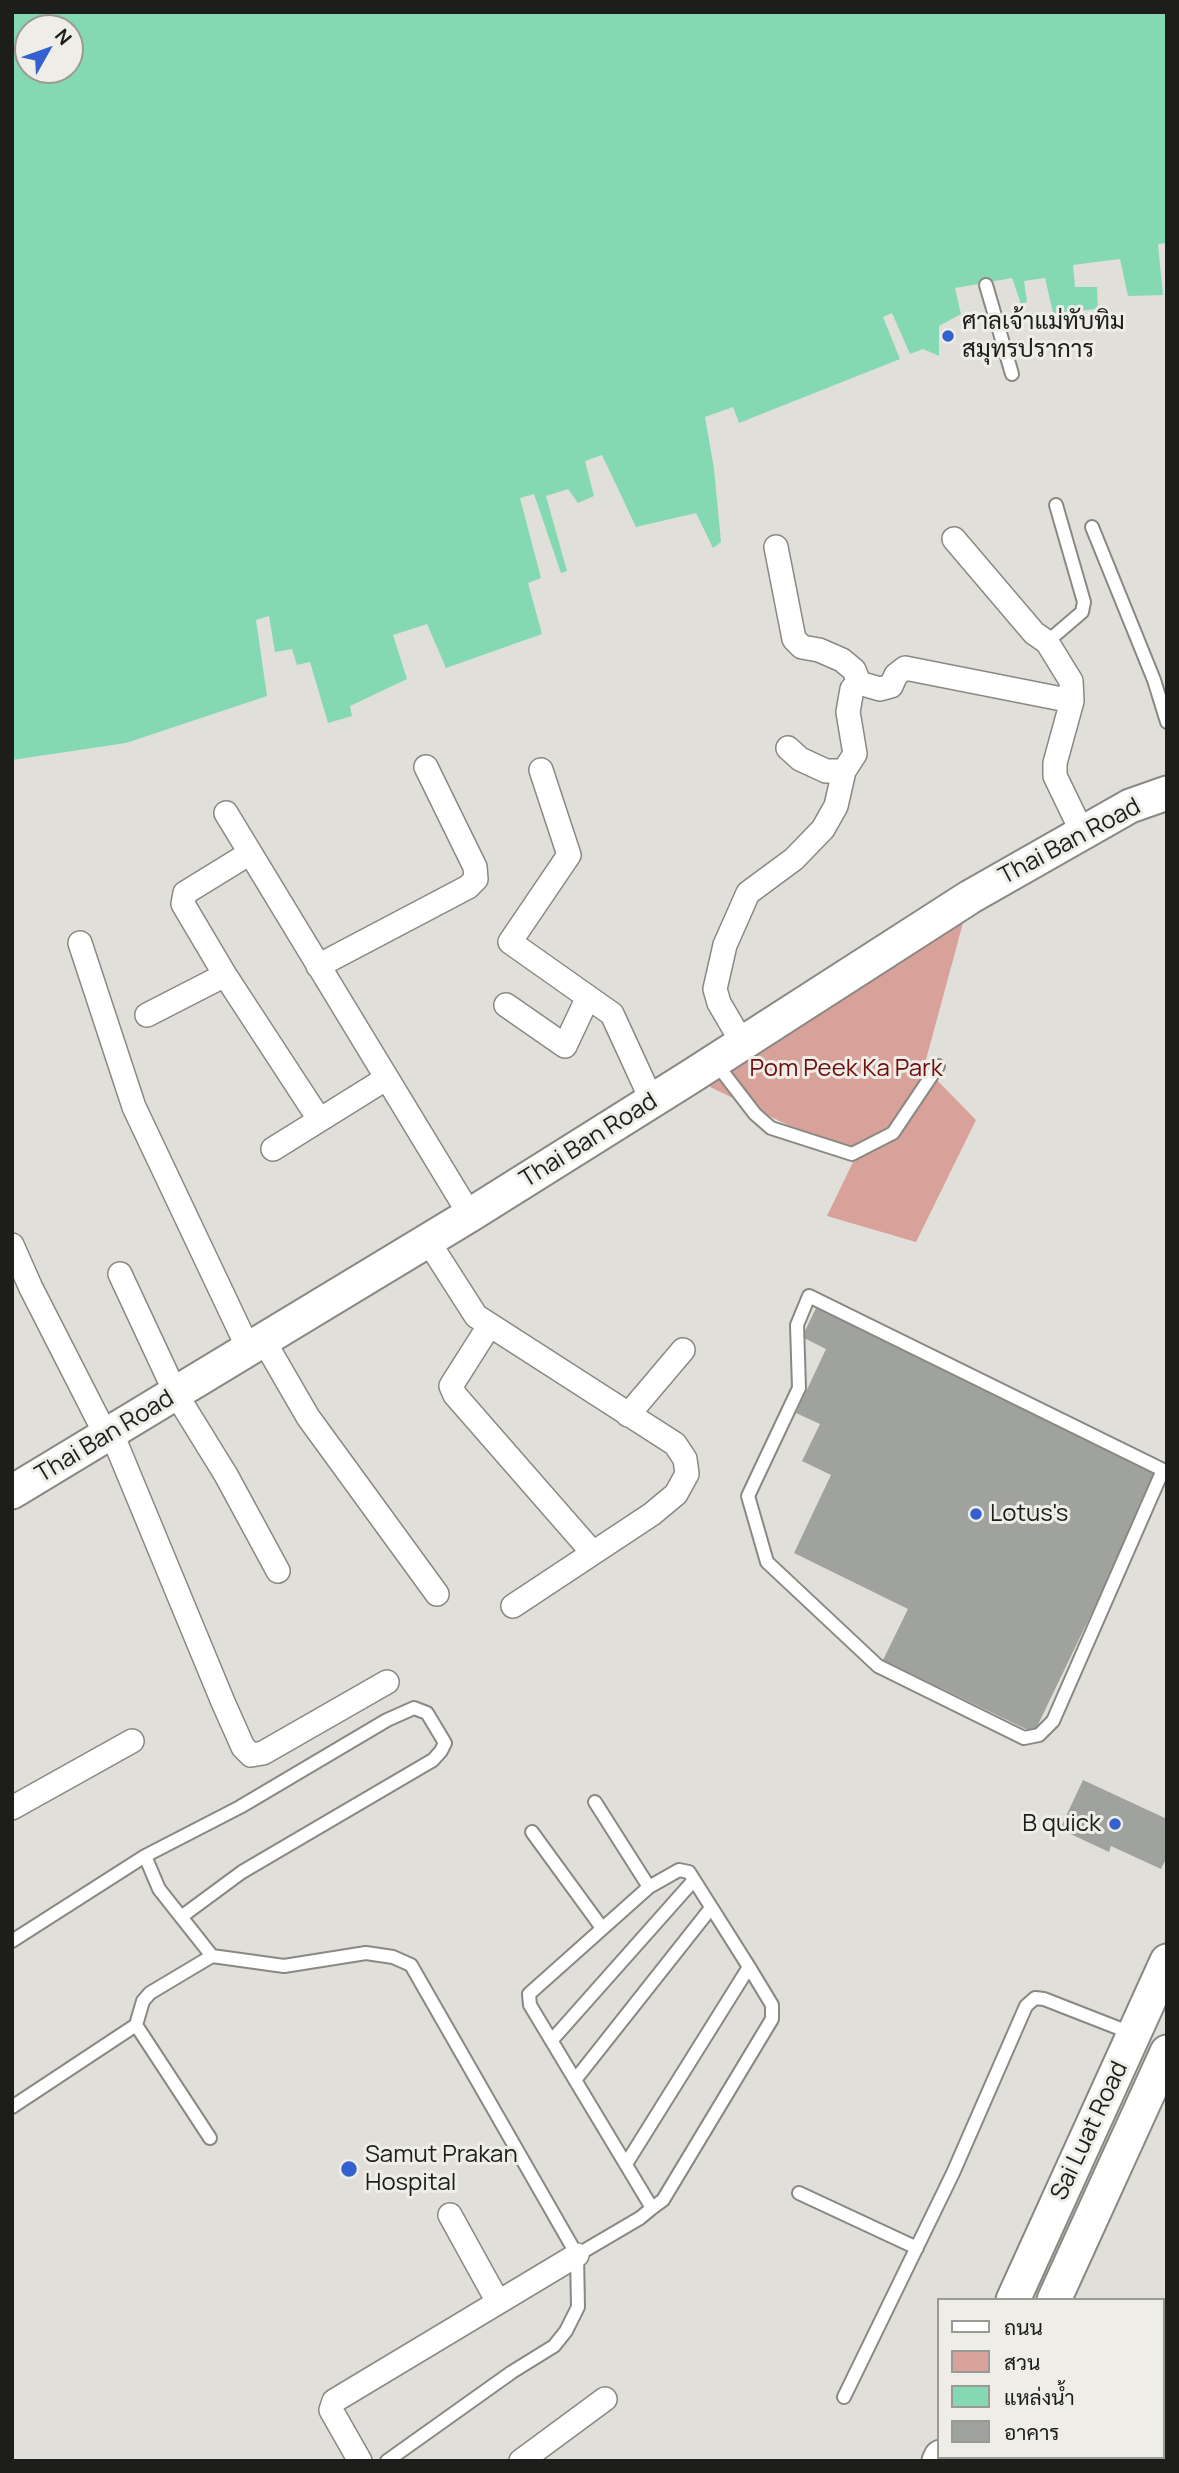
<!DOCTYPE html>
<html>
<head>
<meta charset="utf-8">
<style>
  body { margin:0 }
  #map { position:relative; width:1179px; height:2473px; overflow:hidden; background:#e1dfda; font-family:Manrope,Sarabun,sans-serif }
  canvas { display:block }
  .frame { position:absolute; inset:0; border:14px solid #1d1d1b; pointer-events:none }
  .legend { position:absolute; left:937px; top:2298px; width:228px; height:161px; box-sizing:border-box; background:#eeede7; border:2px solid #9a9a95; margin:0; padding:9px 12px; list-style:none; font-size:21px; color:#1d1d1b }
  .legend li { display:flex; align-items:center; gap:14px; height:35px }
  .legend b { width:35px; border:2px solid #9a9a95 }
  .north { position:absolute; left:14px; top:14px; width:70px; height:70px; box-sizing:border-box; background:#eeede7; border:2px solid #9a9a95; border-radius:50%; rotate:50deg; font-size:19px; font-weight:700; line-height:28px; text-align:center; color:#1d1d1b }
  .north::after { content:''; display:block; margin:auto; width:24px; height:32px; background:#3460d0; clip-path:polygon(50% 0,100% 100%,50% 72%,0 100%) }
</style>
</head>
<body>
<div id="map">
<canvas width="1179" height="2473"></canvas>
<div class="frame"></div>
<ul class="legend">
<li><b style="height:9px;background:#fff"></b>ถนน</li>
<li><b style="height:19px;background:#d8a199"></b>สวน</li>
<li><b style="height:19px;background:#84d9b2"></b>แหล่งน้ำ</li>
<li><b style="height:19px;background:#a0a29d"></b>อาคาร</li>
</ul>
<div class="north">N</div>
</div>
<script>
const context = document.querySelector('canvas').getContext('2d');
context.lineJoin = 'round';
function fillPath(path, color) {
  context.fillStyle = color;
  context.fill(path, 'evenodd');
}
function toPath(rows) {
  const path = new Path2D();
  for (const r of rows) {
    path.moveTo(r[0], r[1]);
    for (let i = 2; i < r.length; i += 2) path.lineTo(r[i], r[i + 1]);
  }
  return path;
}
function trace(path, color, width, dash) {
  context.strokeStyle = color;
  context.lineWidth = width;
  context.lineCap = dash ? 'butt' : 'round';
  context.setLineDash(dash || []);
  context.stroke(path);
}
function drawText(font, color, halo, rows, align = 'center') {
  context.font = font + ' Manrope,Sarabun,sans-serif';
  context.lineWidth = 6;
  context.setLineDash([]);
  context.textBaseline = 'middle';
  context.strokeStyle = halo;
  context.fillStyle = color;
  for (const [text, x, y, turn = 0] of rows) {
    context.save();
    context.translate(x, y);
    context.rotate((+turn || 0) * Math.PI / 180);
    context.textAlign = isNaN(turn) ? turn : align;
    if (halo) context.strokeText(text, 0, 0);
    context.fillText(text, 0, 0);
    context.restore();
  }
}
const green = toPath([
  [970,897,924,1067,976,1120,916,1242,827,1216,855,1158,690,1077]
]);
const water = toPath([
  [12,12,1167,12,1167,243,1158,244,1163,295,1128,296,1120,259,1073,265,1075,287,1097,287,1098,309,1053,313,1045,278,1024,281,1027,302,1021,304,1012,278,955,288,961,314,939,326,939,356,923,349,910,354,892,313,883,317,900,359,739,423,733,407,705,417,714,469,721,542,713,548,696,513,636,527,602,455,585,461,594,496,578,503,568,489,546,496,567,571,561,573,534,494,520,498,541,578,528,583,542,634,446,668,427,624,393,635,407,679,350,706,352,716,328,723,310,662,297,665,292,649,275,652,269,616,256,620,267,696,126,743,12,760],
  [28,28,70,28,70,70,28,70]
]);
const building = toPath([
  [817,1306,1159,1473,1034,1733,883,1660,908,1609,794,1553,831,1475,802,1461,820,1424,796,1413,826,1349,802,1337],
  [1083,1780,1167,1819,1167,1857,1161,1869,1111,1846,1109,1852,1060,1829]
]);
const lane = toPath([
  [986,285,1012,374],
  [1092,527,1154,680,1167,722],
  [1047,642,1082,612,1084,602,1056,505],
  [715,1062,755,1114,771,1128,852,1154,893,1133,938,1066],
  [1163,1470,1053,1721,1039,1735,1024,1738,878,1666,767,1562,748,1496,799,1388,797,1325,809,1296,1163,1470,1167,1472],
  [595,1802,649,1887],
  [532,1832,602,1928],
  [145,1856,159,1889,212,1956,284,1966,366,1953,393,1957,411,1965,577,2255,578,2307,566,2331,554,2346,512,2372,387,2461],
  [12,1941,145,1856,240,1807,387,1720,414,1708,427,1713,445,1743,441,1751,433,1760,242,1872,181,1917],
  [136,2025,210,2138],
  [552,2040,694,1880],
  [575,2080,711,1908],
  [12,2107,136,2025,143,2001,150,1993,212,1956],
  [626,2164,749,1967],
  [799,2193,917,2248],
  [577,2255,640,2218,652,2208,663,2200,772,2019,772,2005,749,1967,689,1872,679,1870,649,1887,529,1994,530,2005,652,2208],
  [844,2397,953,2173,1026,2006,1035,1998,1044,1999,1131,2033]
]);
const street = toPath([
  [954,539,1034,633,1047,642,1071,681,1072,701,1055,763,1055,776,1082,832],
  [776,547,794,639,802,647,819,650,842,660,854,670,859,683],
  [788,748,800,759,826,771,844,771,855,754,848,712,852,689,859,683,880,689,891,686,896,675,905,668,1072,701],
  [541,770,569,855,510,942,612,1014,652,1101],
  [226,813,470,1215],
  [250,853,185,893,183,904,225,975,319,1119],
  [80,943,134,1107,249,1350],
  [318,966,468,887,476,879,475,867,426,767],
  [506,1005,565,1046,588,997],
  [147,1015,225,975],
  [743,1044,719,1003,715,989,725,945,748,893,794,859,823,829,836,806,844,771],
  [273,1149,387,1078],
  [428,1241,476,1316,675,1444,685,1459,687,1474,676,1494,652,1514,513,1606],
  [12,1245,31,1288,107,1437],
  [120,1274,176,1394,226,1475,278,1571],
  [489,1326,451,1386,455,1395,593,1553],
  [264,1341,308,1417,437,1594],
  [628,1415,683,1350],
  [112,1434,223,1702,243,1747,251,1755,263,1753,387,1682],
  [12,1808,132,1741],
  [450,2215,498,2302],
  [1163,2417,1167,2418],
  [360,2461,331,2410,334,2401,577,2255],
  [521,2461,605,2399]
]);
const secondary = toPath([
  [12,1492,470,1215,690,1077,970,897,1130,806,1167,793],
  [1013,2300,1167,1961],
  [1054,2300,1167,2052],
  [939,2461,941,2457],
  [981,2461,983,2457]
]);
const markers = [
  [948,336,7,"#3460d0"],
  [976,1514,7,"#3460d0"],
  [1115,1824,7,"#3460d0"],
  [349,2169,9,"#3460d0"]
];
const poiNames = [
  ["ศาลเจ้าแม่ทับทิม",962,322],
  ["สมุทรปราการ",962,350],
  ["Lotus's",990,1514],
  ["B quick",1101,1824,"right"],
  ["Samut Prakan",365,2155],
  ["Hospital",365,2183]
];
const streetNames = [
  ["Thai Ban Road",1070,842,-28],
  ["Thai Ban Road",589,1141,-32],
  ["Thai Ban Road",105,1437,-31],
  ["Sai Luat Road",1090,2131,-65]
];
const parkNames = [
  ["Pom Peek Ka Park",846,1069]
];
fillPath(green, '#d8a199');
fillPath(water, '#84d9b2');
fillPath(building, '#a0a29d');
trace(lane, '#8a8883', 16);
trace(street, '#8a8883', 26);
trace(secondary, '#8a8883', 37);
trace(lane, '#fff', 12);
trace(street, '#fff', 23);
trace(secondary, '#fff', 33);
for (const [x, y, r, color] of markers) {
  const dot = new Path2D();
  dot.arc(x, y, r, 0, 2 * Math.PI);
  context.fillStyle = color;
  context.fill(dot);
  trace(dot, '#eeede7', 2.5);
}
drawText('24px', '#1d1d1b', '#eeede7', poiNames, 'left');
drawText('24px', '#1d1d1b', '#eeede7', streetNames);
drawText('24px', '#6f0d0c', '#eeede7', parkNames);
</script>
</body>
</html>
